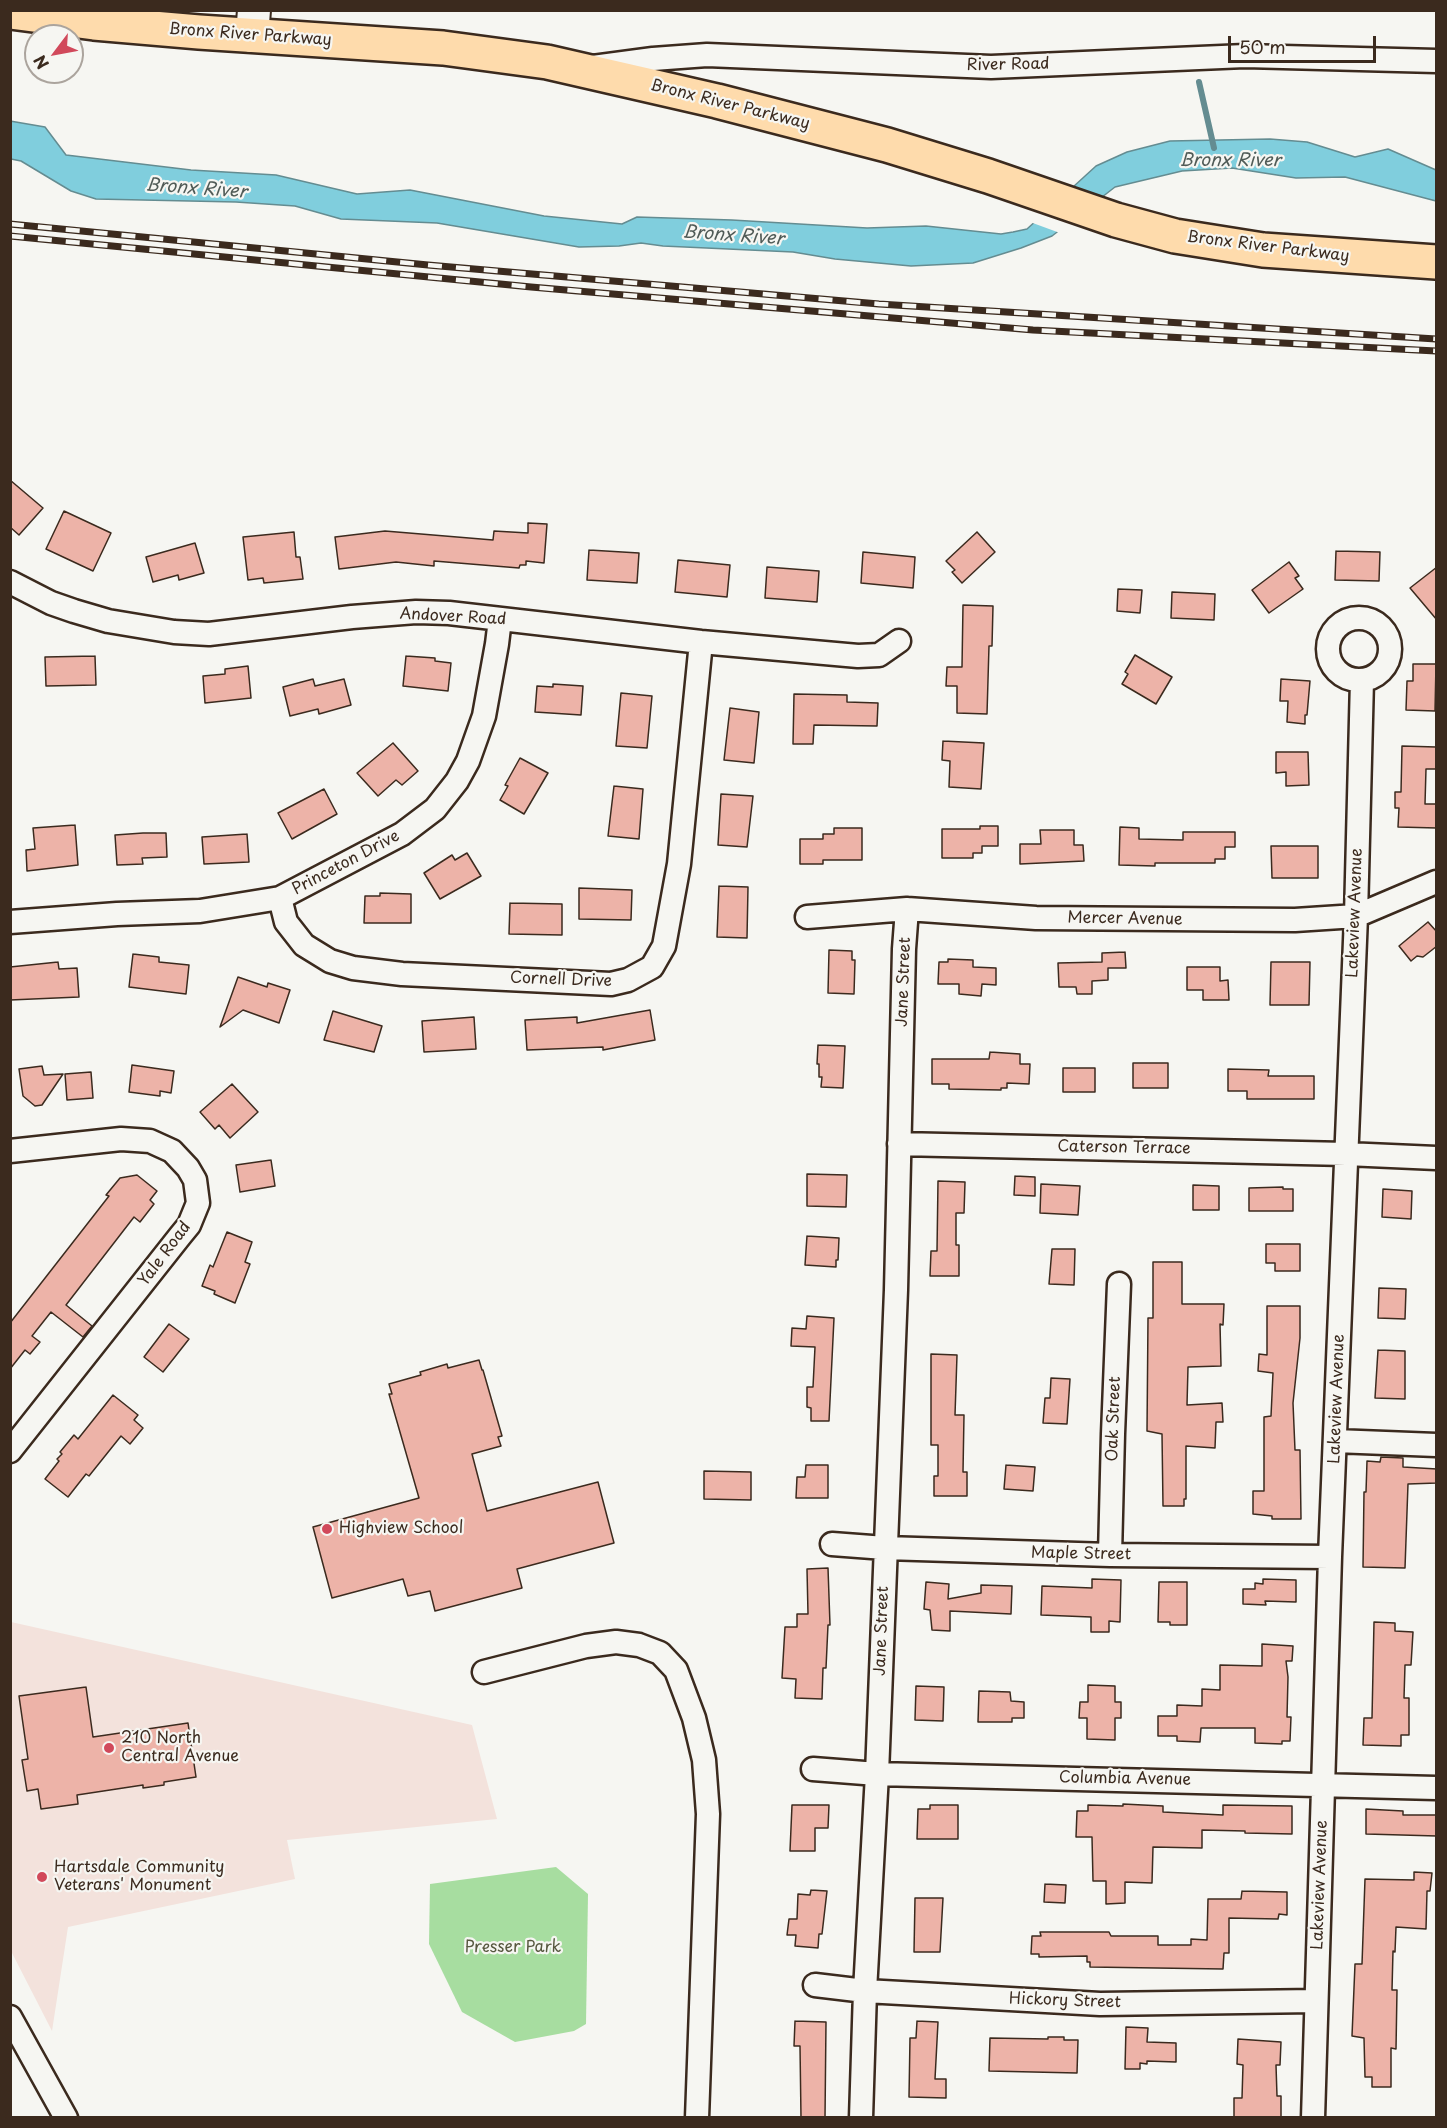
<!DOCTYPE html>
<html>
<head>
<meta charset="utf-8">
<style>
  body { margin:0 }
  #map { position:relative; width:1447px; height:2128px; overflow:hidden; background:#f6f6f2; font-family:"Playpen Sans",sans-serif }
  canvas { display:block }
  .frame { position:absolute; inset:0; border:12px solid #3b2a1e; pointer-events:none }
  .north { position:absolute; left:24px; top:24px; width:60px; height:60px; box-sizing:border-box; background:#f6f6f2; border:2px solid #aba49d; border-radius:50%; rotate:238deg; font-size:16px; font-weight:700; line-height:24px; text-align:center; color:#3b2a1e }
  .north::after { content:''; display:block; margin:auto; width:21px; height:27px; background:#d1495b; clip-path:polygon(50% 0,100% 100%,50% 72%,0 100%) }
  .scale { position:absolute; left:1228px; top:36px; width:148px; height:27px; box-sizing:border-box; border:3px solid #3b2a1e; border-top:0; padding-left:8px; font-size:18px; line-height:21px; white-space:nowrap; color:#3b2a1e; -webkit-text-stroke:4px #f6f6f2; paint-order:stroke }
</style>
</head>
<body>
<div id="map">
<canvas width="1447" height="2128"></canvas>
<div class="frame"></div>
<div class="north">N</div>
<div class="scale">50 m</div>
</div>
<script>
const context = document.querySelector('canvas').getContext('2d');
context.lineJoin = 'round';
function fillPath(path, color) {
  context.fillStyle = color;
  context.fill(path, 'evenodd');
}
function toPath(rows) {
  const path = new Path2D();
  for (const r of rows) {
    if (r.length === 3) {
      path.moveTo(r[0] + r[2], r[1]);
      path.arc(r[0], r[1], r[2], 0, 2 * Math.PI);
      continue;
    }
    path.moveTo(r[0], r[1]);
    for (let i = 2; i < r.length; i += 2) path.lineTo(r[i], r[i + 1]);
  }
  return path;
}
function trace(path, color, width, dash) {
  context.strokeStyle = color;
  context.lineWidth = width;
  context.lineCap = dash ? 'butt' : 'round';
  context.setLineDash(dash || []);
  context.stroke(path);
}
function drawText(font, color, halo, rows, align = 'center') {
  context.font = font + ' "Playpen Sans",sans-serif';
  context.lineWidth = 4.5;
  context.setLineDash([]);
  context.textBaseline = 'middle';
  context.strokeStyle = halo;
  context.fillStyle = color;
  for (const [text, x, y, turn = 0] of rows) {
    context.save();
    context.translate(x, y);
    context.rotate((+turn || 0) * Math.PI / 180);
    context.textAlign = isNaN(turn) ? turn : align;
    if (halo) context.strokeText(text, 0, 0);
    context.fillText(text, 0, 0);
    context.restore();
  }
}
const built = toPath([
  [11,1622,472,1725,497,1819,287,1840,295,1879,68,1927,52,2031,11,1951]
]);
const green = toPath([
  [556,1867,588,1894,586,2024,574,2031,515,2042,462,2012,429,1944,430,1884]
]);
const water = toPath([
  [10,121,45,127,66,155,191,170,276,175,357,194,410,190,544,216,622,224,637,217,732,220,867,228,926,226,1001,234,1013,232,1027,229,1096,166,1127,152,1170,141,1270,139,1307,142,1355,157,1388,149,1436,170,1436,201,1345,177,1296,178,1232,168,1182,171,1115,187,1052,236,1021,248,973,263,911,266,835,259,793,252,663,246,641,243,619,246,579,247,437,223,341,219,295,206,236,202,96,199,71,191,21,161,11,159,10,121]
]);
const pier = toPath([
  [1064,191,1088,211,1060,233,1030,222]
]);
const stream = toPath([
  [1199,82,1214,148]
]);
const building = toPath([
  [10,480,43,508,19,535,10,527,10,480],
  [64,511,111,533,93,571,46,549,64,511],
  [528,523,547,524,544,563,526,561,526,565,520,565,519,568,434,561,434,566,396,562,339,569,335,537,385,531,493,540,494,531,528,533,528,523],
  [294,532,296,557,300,557,303,579,264,583,263,578,248,580,243,537,294,532],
  [977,532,995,552,962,583,952,572,955,570,946,561,977,532],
  [195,543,204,573,179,580,178,575,153,582,146,557,195,543],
  [589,550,639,553,637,583,587,580,589,550],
  [1336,551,1380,552,1379,581,1335,580,1336,551],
  [863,552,915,557,913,588,861,583,863,552],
  [678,560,730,565,727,597,675,592,678,560],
  [1289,562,1299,576,1295,578,1303,589,1269,613,1252,590,1289,562],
  [767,567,819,571,817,602,765,598,767,567],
  [1437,567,1437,620,1410,588,1437,567],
  [1118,589,1142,590,1140,613,1117,611,1118,589],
  [1172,592,1215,594,1214,620,1171,618,1172,592],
  [963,605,993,606,992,646,989,646,987,714,957,713,957,686,946,686,947,667,962,667,963,605],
  [1135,655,1172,677,1156,704,1122,684,1128,674,1125,672,1135,655],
  [95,656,96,685,46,686,45,657,95,656],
  [406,656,435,658,435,661,451,663,448,691,403,686,406,656],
  [1413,664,1436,664,1435,711,1406,710,1407,681,1413,681,1413,664],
  [248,666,251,698,205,703,203,676,225,674,225,669,248,666],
  [313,679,315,686,344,679,351,705,319,714,318,709,290,716,283,687,313,679],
  [1281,679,1310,681,1307,715,1305,715,1305,724,1287,722,1288,701,1280,701,1281,679],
  [553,684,583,686,581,715,535,712,537,686,553,687,553,684],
  [621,693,652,696,647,748,616,746,621,693],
  [794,694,847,695,847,702,878,703,877,726,814,725,813,744,793,744,794,694],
  [730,708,759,712,754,763,724,760,730,708],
  [943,741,984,743,981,789,949,787,950,761,942,760,943,741],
  [393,743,418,771,402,785,396,780,378,796,357,773,393,743],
  [1402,746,1436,747,1436,769,1426,769,1425,804,1437,804,1437,828,1398,827,1399,808,1395,808,1395,792,1401,792,1402,746],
  [1276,752,1308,752,1309,785,1286,786,1286,772,1276,773,1276,752],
  [520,758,548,773,524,814,500,800,508,786,505,785,520,758],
  [614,786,643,789,639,839,608,836,614,786],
  [324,789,337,814,292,839,278,813,324,789],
  [721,794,753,796,747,847,718,845,721,794],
  [75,825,78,865,27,871,26,850,35,849,33,828,75,825],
  [980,826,998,826,998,846,982,846,982,853,973,853,973,858,942,858,942,829,980,829,980,826],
  [1120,827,1139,828,1139,839,1183,840,1183,832,1235,832,1235,847,1225,847,1225,859,1215,859,1215,863,1155,863,1155,866,1119,865,1120,827],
  [834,828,862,828,862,860,823,860,823,864,800,864,800,839,823,839,823,834,834,834,834,828],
  [1040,830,1074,830,1074,845,1083,845,1084,861,1020,864,1020,844,1041,844,1040,830],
  [143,833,166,833,167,857,142,858,143,864,117,865,115,835,143,833],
  [247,834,249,862,204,864,202,837,247,834],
  [1271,846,1318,846,1318,878,1272,878,1271,846],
  [467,853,481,876,440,899,424,873,452,855,455,860,467,853],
  [719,886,748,887,747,938,717,937,719,886],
  [579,888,632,890,631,920,579,919,579,888],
  [380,893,411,894,411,923,364,923,365,896,380,896,380,893],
  [510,903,562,904,562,935,509,934,510,903],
  [1428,922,1437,932,1437,946,1423,957,1417,956,1411,961,1399,946,1428,922],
  [829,950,852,951,852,960,855,960,854,994,828,993,829,950],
  [1125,952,1126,968,1108,968,1108,980,1092,981,1092,994,1077,994,1076,987,1059,987,1058,963,1102,962,1102,953,1125,952],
  [133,954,159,957,159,962,189,965,186,994,129,987,133,954],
  [948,959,973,960,973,967,996,968,996,985,982,984,981,996,959,994,959,984,938,984,939,962,948,962,948,959],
  [58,962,59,969,77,968,79,997,10,1000,10,967,58,962],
  [1271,962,1310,962,1309,1005,1270,1005,1271,962],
  [1187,967,1220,967,1220,981,1228,980,1229,1000,1203,1000,1203,990,1187,990,1187,967],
  [238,977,267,987,268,983,290,990,279,1023,243,1010,220,1027,238,977],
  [650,1010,655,1040,603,1050,603,1047,527,1050,525,1020,577,1017,577,1023,650,1010],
  [333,1011,382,1026,374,1052,324,1040,333,1011],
  [474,1017,476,1049,424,1052,422,1021,474,1017],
  [818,1045,845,1046,843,1088,821,1087,822,1077,819,1077,819,1064,817,1064,818,1045],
  [990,1052,1020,1054,1020,1064,1030,1064,1029,1084,1007,1083,1007,1088,1001,1088,1001,1090,949,1089,949,1084,932,1084,932,1059,989,1059,990,1052],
  [1133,1063,1168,1063,1168,1088,1133,1088,1133,1063],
  [132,1065,174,1071,171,1093,160,1091,160,1096,129,1092,132,1065],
  [42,1066,44,1075,63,1074,42,1105,35,1106,23,1096,19,1069,42,1066],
  [1063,1068,1095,1068,1095,1092,1063,1092,1063,1068],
  [1228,1069,1269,1070,1268,1076,1314,1076,1314,1099,1247,1099,1247,1091,1228,1091,1228,1069],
  [91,1072,93,1098,67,1100,65,1074,91,1072],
  [232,1084,258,1112,230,1138,219,1125,215,1129,200,1112,232,1084],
  [271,1160,275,1186,240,1192,236,1165,271,1160],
  [807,1174,847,1175,846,1207,807,1206,807,1174],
  [137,1175,157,1191,150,1200,154,1204,140,1222,134,1217,66,1305,92,1326,83,1337,51,1312,32,1336,40,1342,30,1354,25,1350,10,1369,10,1323,109,1196,106,1195,120,1178,137,1175],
  [1015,1176,1035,1177,1035,1196,1014,1195,1015,1176],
  [938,1181,965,1182,964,1213,956,1213,956,1245,959,1245,959,1276,930,1276,931,1251,937,1251,938,1181],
  [1041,1184,1080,1186,1078,1215,1040,1213,1041,1184],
  [1193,1185,1219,1186,1219,1210,1193,1210,1193,1185],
  [1283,1187,1283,1189,1293,1189,1293,1211,1249,1211,1249,1188,1283,1187],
  [1383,1189,1412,1191,1411,1219,1382,1217,1383,1189],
  [227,1232,252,1242,245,1262,250,1264,235,1303,214,1294,215,1291,202,1286,210,1265,213,1267,227,1232],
  [807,1236,839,1238,838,1260,836,1260,836,1267,805,1265,807,1236],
  [1266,1244,1300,1244,1300,1271,1275,1271,1275,1263,1266,1263,1266,1244],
  [1052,1249,1075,1249,1074,1285,1049,1284,1052,1249],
  [1153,1262,1182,1262,1182,1304,1224,1304,1223,1325,1220,1324,1221,1366,1188,1367,1187,1405,1222,1403,1223,1422,1216,1422,1215,1448,1186,1446,1186,1499,1184,1499,1184,1506,1163,1506,1162,1434,1147,1431,1148,1318,1153,1318,1153,1262],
  [1379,1288,1406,1289,1405,1319,1378,1318,1379,1288],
  [1267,1306,1300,1306,1300,1338,1293,1403,1295,1450,1300,1450,1301,1519,1272,1519,1272,1516,1253,1514,1253,1491,1264,1491,1264,1417,1271,1416,1273,1373,1258,1371,1259,1354,1267,1355,1267,1306],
  [807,1316,834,1318,829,1421,811,1421,811,1408,807,1407,807,1387,813,1387,815,1347,791,1346,792,1328,806,1329,807,1316],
  [169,1324,189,1339,163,1372,144,1357,169,1324],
  [1378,1350,1405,1351,1405,1399,1375,1398,1378,1350],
  [931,1354,957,1355,955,1415,964,1415,963,1472,967,1472,967,1496,934,1496,934,1476,938,1476,938,1445,931,1445,931,1354],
  [479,1360,482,1370,483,1370,502,1436,498,1437,501,1446,472,1454,487,1511,598,1482,614,1543,517,1569,522,1588,435,1611,430,1591,408,1596,403,1579,332,1598,313,1527,419,1498,389,1394,392,1394,389,1384,421,1375,420,1372,447,1364,448,1368,479,1360],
  [1051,1378,1070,1379,1067,1424,1043,1423,1045,1398,1050,1398,1051,1378],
  [113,1395,138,1415,134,1420,143,1428,130,1444,121,1436,89,1476,86,1474,68,1497,45,1479,59,1461,57,1459,62,1454,60,1452,74,1435,78,1439,113,1395],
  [1381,1457,1403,1458,1403,1467,1437,1469,1437,1483,1408,1484,1405,1568,1363,1567,1364,1492,1366,1492,1367,1461,1380,1462,1381,1457],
  [806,1465,828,1465,828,1498,796,1498,797,1477,805,1477,806,1465],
  [1006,1465,1035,1467,1033,1491,1004,1489,1006,1465],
  [704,1471,751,1472,751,1500,704,1499,704,1471],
  [828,1568,830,1625,828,1625,826,1668,823,1668,822,1699,795,1698,796,1679,782,1678,785,1627,797,1627,797,1614,808,1614,807,1569,828,1568],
  [1092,1579,1121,1580,1120,1622,1109,1621,1109,1632,1091,1632,1091,1617,1041,1615,1042,1586,1092,1588,1092,1579],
  [1263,1579,1296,1580,1296,1602,1265,1601,1266,1605,1243,1604,1243,1589,1255,1589,1255,1583,1263,1584,1263,1579],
  [926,1582,949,1584,948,1599,981,1593,981,1585,1012,1586,1011,1614,950,1611,950,1631,932,1630,930,1610,924,1609,926,1582],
  [1159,1582,1187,1582,1187,1625,1170,1625,1170,1622,1158,1622,1159,1582],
  [1374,1622,1395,1623,1395,1631,1413,1632,1411,1665,1405,1665,1404,1698,1409,1698,1409,1735,1401,1735,1401,1746,1363,1745,1364,1718,1372,1718,1374,1622],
  [1262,1644,1293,1646,1292,1661,1286,1661,1288,1677,1287,1717,1291,1717,1290,1741,1282,1741,1282,1744,1255,1743,1255,1728,1201,1728,1200,1742,1177,1741,1177,1736,1158,1736,1158,1716,1177,1716,1177,1705,1202,1706,1202,1689,1220,1690,1220,1665,1262,1666,1262,1644],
  [1088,1685,1115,1686,1115,1702,1121,1702,1121,1718,1115,1718,1115,1740,1087,1739,1087,1718,1079,1718,1080,1702,1088,1702,1088,1685],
  [916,1686,944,1687,943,1721,915,1720,916,1686],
  [86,1687,93,1737,188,1723,196,1777,164,1782,164,1785,143,1788,143,1785,77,1795,78,1804,41,1809,38,1789,27,1791,22,1760,28,1759,19,1696,86,1687],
  [979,1691,1010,1692,1011,1701,1024,1702,1024,1718,1012,1718,1012,1722,978,1722,979,1691],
  [1123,1804,1163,1806,1163,1812,1223,1815,1223,1805,1292,1806,1292,1834,1245,1833,1245,1831,1202,1830,1202,1848,1153,1847,1152,1883,1125,1882,1125,1903,1106,1904,1106,1881,1093,1881,1092,1837,1076,1837,1077,1811,1088,1811,1088,1805,1123,1806,1123,1804],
  [792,1805,829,1805,828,1828,815,1828,815,1851,790,1851,792,1805],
  [930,1805,958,1805,958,1839,917,1839,918,1809,930,1809,930,1805],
  [1366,1809,1403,1811,1403,1815,1437,1815,1437,1836,1366,1834,1366,1809],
  [1414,1872,1432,1873,1430,1891,1427,1891,1426,1929,1396,1927,1395,1952,1393,1951,1392,1990,1397,1990,1396,2049,1391,2048,1391,2087,1372,2087,1372,2077,1365,2077,1364,2038,1352,2036,1355,1964,1362,1964,1365,1879,1414,1880,1414,1872],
  [1045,1884,1066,1885,1065,1903,1044,1902,1045,1884],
  [811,1890,827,1891,822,1934,819,1934,818,1948,795,1946,796,1935,787,1935,789,1919,797,1919,798,1894,810,1895,811,1890],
  [1242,1891,1287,1892,1287,1915,1279,1914,1278,1919,1229,1918,1229,1953,1224,1953,1223,1969,1090,1967,1090,1962,1087,1962,1087,1956,1039,1957,1039,1954,1031,1954,1032,1936,1041,1936,1040,1932,1109,1932,1111,1936,1158,1936,1158,1945,1191,1945,1191,1939,1207,1940,1208,1899,1241,1899,1242,1891],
  [915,1898,943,1898,940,1952,914,1952,915,1898],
  [795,2021,826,2022,825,2118,801,2118,800,2046,794,2046,795,2021],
  [917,2021,938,2022,935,2079,946,2079,946,2098,909,2097,910,2038,916,2038,917,2021],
  [1126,2027,1148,2028,1147,2042,1176,2043,1176,2062,1147,2061,1147,2064,1140,2063,1140,2069,1125,2069,1126,2027],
  [1048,2037,1064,2037,1064,2040,1078,2040,1077,2073,989,2071,990,2038,1048,2039,1048,2037],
  [1238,2039,1281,2042,1280,2065,1276,2065,1277,2096,1281,2096,1281,2117,1234,2117,1234,2098,1242,2098,1243,2065,1237,2064,1238,2039]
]);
const street = toPath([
  [593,67,653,59,707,55,991,67,1245,56,1436,61],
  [10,582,51,603,74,611,108,621,174,632,209,634,352,617,416,612,449,613,701,642,858,656,879,655,899,641],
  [1359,649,31],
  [280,898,286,922,304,945,330,961,353,968,402,974,611,984,628,980,652,967,664,946,679,864,701,642],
  [807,917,907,909,1036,918,1295,920,1356,916,1436,882],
  [10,922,117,914,200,911,280,898,402,834,435,809,457,781,468,761,484,716,497,644,500,619],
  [899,1144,1346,1154,1436,1158],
  [10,1151,121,1139,150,1141,172,1151,188,1168,195,1180,198,1203,189,1225,180,1236,10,1451],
  [1335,1441,1436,1445],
  [832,1544,885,1548,1110,1555,1330,1557],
  [1110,1555,1113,1434,1119,1284],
  [484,1672,586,1646,616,1642,639,1645,660,1653,676,1670,694,1718,704,1760,708,1814,697,2118],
  [813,1769,877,1774,1436,1788],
  [815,1985,865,1991,1100,2004,1315,2001],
  [10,2017,66,2118],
  [861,2118,865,1991,877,1774,896,1290,904,949,907,909],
  [1313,2118,1330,1557,1356,916,1362,680]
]);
const secondary = toPath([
  [252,36,254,10]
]);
const highway = toPath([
  [10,12,94,23,199,32,443,48,547,62,717,101,887,145,988,176,1116,220,1175,236,1263,250,1436,262]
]);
const rail = toPath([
  [10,224,428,265,879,304,1436,339],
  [10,236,531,287,1033,330,1436,351]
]);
const markers = [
  [327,1529,6,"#d1495b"],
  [109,1748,6,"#d1495b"],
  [42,1877,6,"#d1495b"]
];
const streetNames = [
  ["Bronx River Parkway",250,35,4],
  ["River Road",1008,65,-1],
  ["Bronx River Parkway",730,105,14],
  ["Bronx River Parkway",1268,247,7],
  ["Andover Road",453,617,3],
  ["Princeton Drive",346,863,-28],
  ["Lakeview Avenue",1355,913,-88],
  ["Mercer Avenue",1125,919,1],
  ["Cornell Drive",561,980,2],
  ["Jane Street",904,982,-88],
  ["Caterson Terrace",1124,1148,1],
  ["Yale Road",165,1254,-53],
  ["Lakeview Avenue",1337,1399,-88],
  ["Oak Street",1114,1419,-88],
  ["Maple Street",1081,1554,1],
  ["Jane Street",882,1631,-88],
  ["Columbia Avenue",1125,1779,1],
  ["Lakeview Avenue",1320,1885,-88],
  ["Hickory Street",1065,2001,2]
];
const poiNames = [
  ["Highview School",339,1529],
  ["210 North",121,1739],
  ["Central Avenue",121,1757],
  ["Hartsdale Community",54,1868],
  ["Veterans' Monument",54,1886]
];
const parkNames = [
  ["Presser Park",513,1948]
];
const waterNames = [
  ["Bronx River",1230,161],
  ["Bronx River",196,189,4],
  ["Bronx River",733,236,4]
];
fillPath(built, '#f3e2dc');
fillPath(green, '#a7dda0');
fillPath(water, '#80cedd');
trace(water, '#648c91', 1.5);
fillPath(pier, '#f6f6f2');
trace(stream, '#648c91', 6);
fillPath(building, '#edb3a8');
trace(building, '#3b2a1e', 1.5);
trace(street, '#3b2a1e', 27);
trace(secondary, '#3b2a1e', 36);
trace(highway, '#3b2a1e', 38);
trace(street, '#f6f6f2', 22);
trace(secondary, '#f6f6f2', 32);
trace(highway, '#fedbac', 33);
trace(rail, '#3b2a1e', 7);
trace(rail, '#f6f6f2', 4.5, [14]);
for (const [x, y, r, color] of markers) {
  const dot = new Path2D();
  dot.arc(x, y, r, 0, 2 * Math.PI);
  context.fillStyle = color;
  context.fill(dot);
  trace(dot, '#f6f6f2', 2);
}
drawText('16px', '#3b2a1e', '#f6f6f2', streetNames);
drawText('16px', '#3b2a1e', '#f6f6f2', poiNames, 'left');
drawText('16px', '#56573e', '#f6f6f2', parkNames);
drawText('italic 18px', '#505b57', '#f6f6f2', waterNames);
</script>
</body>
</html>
